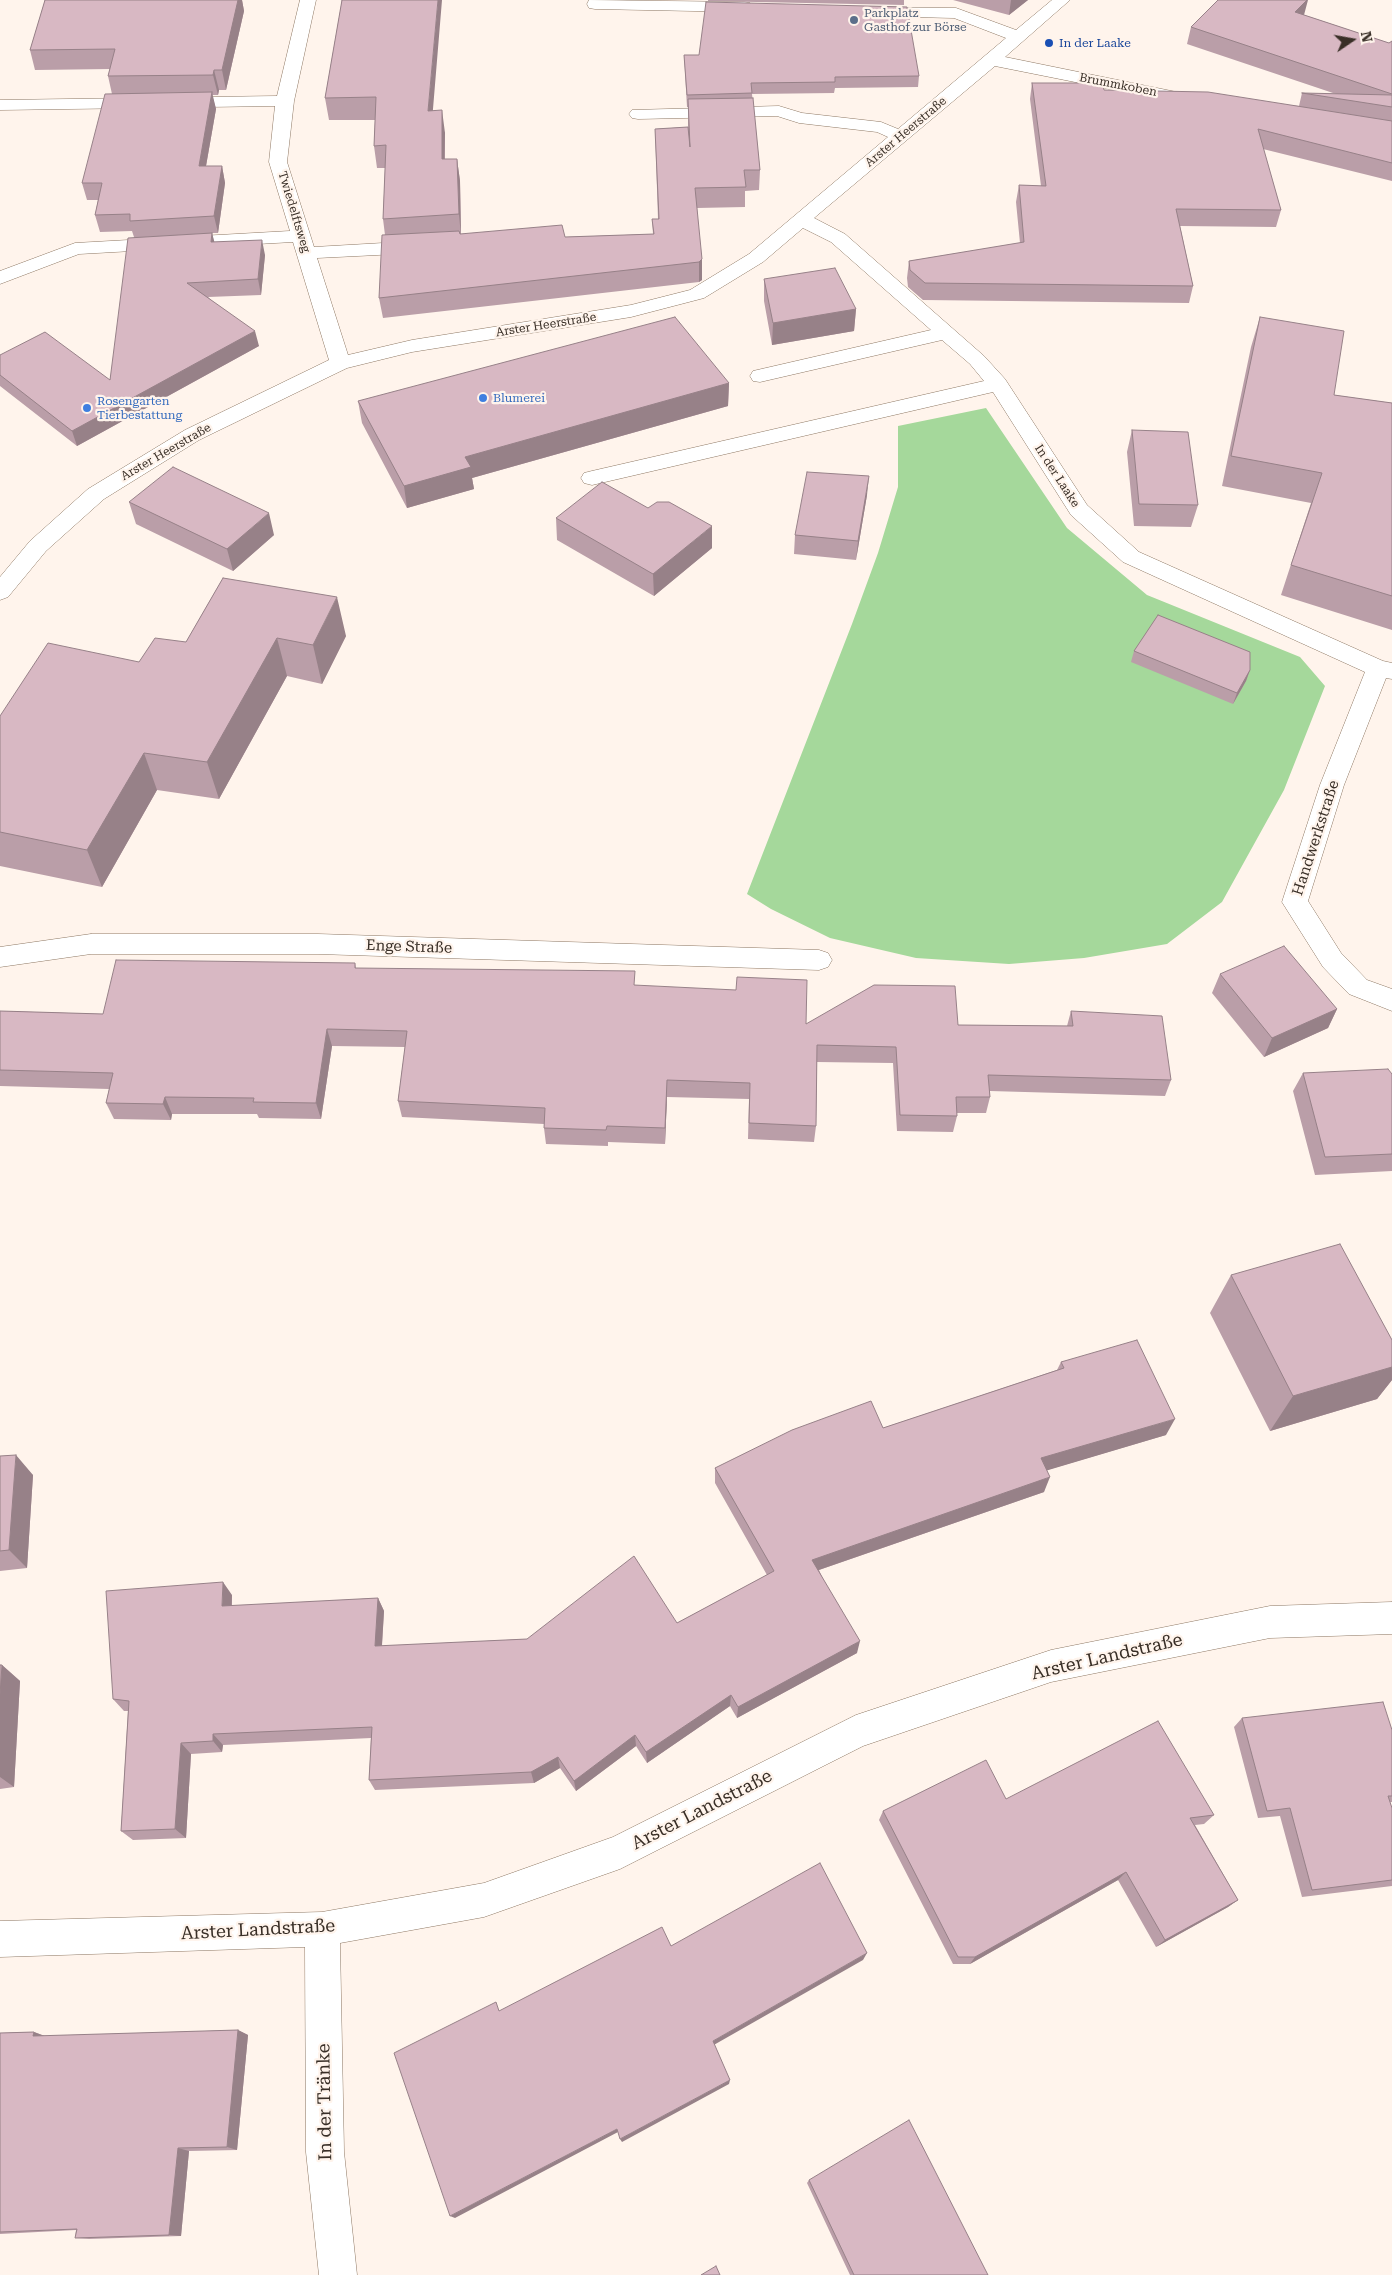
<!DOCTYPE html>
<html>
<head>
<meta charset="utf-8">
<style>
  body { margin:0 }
  #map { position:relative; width:1392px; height:2275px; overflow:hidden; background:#fff4ec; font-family:"Roboto Serif",serif }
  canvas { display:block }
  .north { position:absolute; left:1327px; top:15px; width:50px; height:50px; -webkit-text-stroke:4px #fff4ec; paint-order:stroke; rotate:78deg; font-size:14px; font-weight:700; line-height:20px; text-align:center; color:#392f27 }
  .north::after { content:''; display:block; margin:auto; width:18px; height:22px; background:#392f27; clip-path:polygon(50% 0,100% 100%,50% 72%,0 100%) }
</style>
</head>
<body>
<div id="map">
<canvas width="1392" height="2275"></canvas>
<div class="north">N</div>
</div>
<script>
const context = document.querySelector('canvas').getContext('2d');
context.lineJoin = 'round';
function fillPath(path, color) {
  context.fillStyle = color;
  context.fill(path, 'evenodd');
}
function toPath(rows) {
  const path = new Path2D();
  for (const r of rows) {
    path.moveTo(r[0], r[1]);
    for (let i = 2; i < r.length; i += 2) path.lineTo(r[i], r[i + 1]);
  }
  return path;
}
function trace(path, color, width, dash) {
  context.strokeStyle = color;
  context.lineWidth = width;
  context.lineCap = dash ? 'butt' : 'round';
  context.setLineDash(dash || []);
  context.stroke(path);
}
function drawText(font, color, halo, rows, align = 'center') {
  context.font = font + ' "Roboto Serif",serif';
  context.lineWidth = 4.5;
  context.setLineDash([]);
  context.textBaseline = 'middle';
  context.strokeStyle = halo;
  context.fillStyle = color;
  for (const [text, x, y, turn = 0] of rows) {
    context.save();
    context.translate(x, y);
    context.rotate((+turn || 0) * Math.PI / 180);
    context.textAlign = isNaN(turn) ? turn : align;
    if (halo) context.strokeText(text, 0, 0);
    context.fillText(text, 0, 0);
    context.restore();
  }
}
const green = toPath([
  [986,408,1067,528,1147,595,1300,657,1325,686,1284,790,1222,902,1167,944,1084,958,1009,964,916,958,830,938,771,909,747,894,852,624,878,553,898,487,898,426]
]);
const minor = toPath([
  [300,0,316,0,294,101,287,162,314,247,418,241,425,243,428,247,425,251,418,253,317,258,348,355,412,340,631,305,690,290,749,254,888,137,877,132,799,123,777,116,638,119,632,118,629,114,632,110,779,106,802,113,881,122,898,129,1006,38,954,18,870,16,864,15,862,11,864,7,956,8,1016,30,1052,0,1070,0,1005,57,1191,95,1194,99,1191,103,1185,104,995,66,814,218,845,234,984,356,1005,379,1087,505,1139,552,1383,661,1392,663,1392,679,1386,678,1344,785,1308,901,1341,953,1367,980,1392,989,1392,1011,1349,994,1323,967,1282,902,1320,785,1365,672,1123,562,1071,515,993,392,592,485,584,483,581,478,584,473,592,471,984,381,970,364,942,340,760,382,753,381,750,376,753,371,931,330,831,242,803,228,763,262,704,298,631,317,412,352,347,368,199,440,104,499,46,551,8,597,0,600,0,577,30,541,88,489,185,430,329,360,293,242,79,254,0,284,0,271,75,243,290,231,269,162,275,106,0,110,0,100,277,96,300,0],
  [589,0,744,2,750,3,752,7,750,11,744,12,595,9,589,8,587,4,589,0],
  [91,934,318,934,819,950,828,953,832,960,828,967,819,970,318,954,91,954,0,967,0,947,91,934],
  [1392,1602,1392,1634,1270,1638,1051,1682,863,1746,620,1869,484,1917,340,1943,344,2152,357,2275,319,2275,306,2152,305,1947,0,1957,0,1921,322,1912,484,1883,613,1837,856,1715,1051,1650,1270,1606,1392,1602]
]);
const wall = toPath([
  [45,0,242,0,244,11,226,90,219,90,218,95,212,95,216,109,206,166,222,166,225,183,218,233,212,233,214,242,265,255,261,295,208,297,259,346,77,446,0,386,0,355,110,380,134,237,132,231,100,232,95,215,98,200,87,200,82,183,112,94,108,76,110,69,35,70,30,50],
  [342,0,433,111,445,133,445,159,457,159,460,181,461,234,565,237,653,234,652,219,658,219,655,129,688,127,688,107,687,107,684,55,919,76,918,87,835,88,834,93,752,94,760,170,759,190,745,191,745,207,697,208,702,280,699,282,383,318,379,298,385,235,383,219,385,168,377,168,374,146,375,120,329,120,325,98],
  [708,0,904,0,904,5,708,1],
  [953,0,1028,0,1009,15],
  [1304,15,1389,43,1392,41,1392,181,1263,149,1281,210,1276,227,1180,226,1193,286,1189,303,923,300,908,287,907,278,909,261,1020,243,1016,202,1019,185,1041,186,1030,99,1032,83,1104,90,1299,106,1302,93,1336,94,1187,44,1191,27],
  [764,279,856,309,854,331,772,345,764,301],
  [1260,317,1334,395,1392,403,1392,630,1281,595,1311,503,1222,486,1251,347],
  [729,383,728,406,472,478,474,489,407,508,362,423,358,401],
  [1132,430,1198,505,1191,527,1134,526,1127,452],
  [867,495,856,560,794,554,795,535],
  [129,502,274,535,233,571,136,524],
  [556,518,712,548,654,596,557,540],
  [223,578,346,636,322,684,287,676,219,799,157,790,102,887,0,866,0,716,139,662,186,642],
  [1134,651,1250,670,1246,681,1233,704,1131,662],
  [355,963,356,968,636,985,806,1024,1067,1026,1071,1011,1171,1080,1165,1096,990,1091,990,1097,986,1113,957,1113,957,1116,953,1132,897,1131,893,1063,817,1062,816,1126,814,1142,748,1139,749,1099,667,1097,665,1144,608,1142,608,1146,546,1144,544,1128,544,1124,402,1117,398,1101,405,1047,332,1046,321,1119,259,1118,257,1114,172,1114,171,1120,114,1119,106,1103,109,1089,0,1086,0,1011,103,1014],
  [1220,974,1337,1009,1328,1028,1264,1057,1212,993],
  [1303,1073,1392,1074,1392,1171,1315,1175,1293,1091],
  [1231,1275,1392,1340,1392,1380,1377,1399,1270,1431,1210,1313],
  [1061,1362,1166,1435,1047,1470,1044,1492,819,1570,857,1653,737,1718,730,1706,647,1763,636,1746,576,1791,560,1768,534,1783,375,1790,369,1780,371,1738,223,1745,222,1752,191,1754,186,1838,133,1840,121,1831,128,1711,124,1711,113,1699,232,1595,232,1606,378,1598,384,1611,382,1646,527,1639,677,1623,767,1575,715,1483,715,1468,883,1428,1057,1370],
  [0,1456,33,1475,27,1568,0,1571],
  [0,1665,2,1665,20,1681,14,1787,0,1789],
  [1242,1718,1392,1730,1392,1802,1390,1802,1392,1808,1392,1886,1302,1897,1280,1816,1258,1818,1234,1727],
  [1006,1799,1214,1815,1204,1824,1195,1825,1238,1900,1228,1907,1156,1947,1118,1880,970,1964,953,1964,879,1820,883,1811],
  [238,2030,248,2035,237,2150,189,2151,181,2236,89,2239,75,2238,76,2230,0,2234,0,2033,34,2032,45,2036],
  [809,2180,988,2275,850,2275,807,2183]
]);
const shadedWall = toPath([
  [234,0,242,0,244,11,226,90,222,70],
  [438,0,442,0,431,133,428,111],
  [1011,0,1028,0,1009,15],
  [1307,0,1308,0,1304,15,1291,29,1295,12],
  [214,70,219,90,218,95,213,75],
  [212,92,216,109,203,183,199,166],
  [442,110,445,133,444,182,442,159],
  [457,159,460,181,461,237,459,214],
  [222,166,225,183,218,233,214,216],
  [212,233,216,248,211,242],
  [262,240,265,255,261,295,258,279],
  [702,259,702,280,699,282,699,262],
  [856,309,854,331,772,345,773,323],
  [255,331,259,346,77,446,72,431],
  [729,383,728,406,472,478,474,489,407,508,404,486,465,457],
  [869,476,867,495,856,560,858,541],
  [269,513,274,535,233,571,227,549],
  [712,526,712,548,654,596,653,574],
  [337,597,346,636,322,684,313,645],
  [277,638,287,676,219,799,207,762],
  [1250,670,1246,681,1233,704,1237,693],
  [144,753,157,790,102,887,87,850],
  [1337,1009,1328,1028,1264,1057,1272,1038],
  [327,1029,332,1046,321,1119,316,1103],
  [667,1080,667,1097,665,1144,665,1128],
  [165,1097,172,1114,171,1120,163,1104],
  [1392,1367,1392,1380,1377,1399,1270,1431,1293,1396],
  [1175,1419,1166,1435,1035,1474,1041,1458],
  [16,1455,33,1475,27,1568,9,1550],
  [1050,1477,1044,1492,810,1573,812,1560],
  [223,1582,232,1595,231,1619,222,1606],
  [378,1598,384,1611,381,1659,375,1646],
  [860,1641,857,1653,737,1718,738,1707],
  [2,1665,20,1681,14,1787,0,1777,0,1695],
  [731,1695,730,1706,647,1763,646,1752],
  [213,1734,223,1745,222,1752,213,1741],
  [635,1735,636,1746,576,1791,574,1781],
  [181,1743,191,1754,186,1838,175,1829],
  [558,1757,560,1768,534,1783,531,1772],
  [1126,1872,1118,1880,970,1964,975,1957],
  [1238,1900,1228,1907,1156,1947,1165,1940],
  [867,1953,863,1960,712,2046,713,2041],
  [238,2030,248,2035,237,2150,227,2147],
  [34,2032,47,2037,33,2036],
  [730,2080,729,2084,622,2142,620,2139],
  [617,2129,618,2132,455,2218,450,2216],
  [178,2148,189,2151,181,2236,169,2235]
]);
const building = toPath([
  [45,0,238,0,222,70,214,70,213,75,108,76,115,49,30,50,45,0],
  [342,0,438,0,428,111,442,110,442,159,457,159,459,214,383,219,386,145,374,146,376,97,325,98,342,0],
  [1218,0,1307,0,1295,12,1389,43,1392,41,1392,94,1191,27,1218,0],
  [706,2,907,7,919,76,835,77,835,82,751,83,752,93,687,95,684,55,699,55,706,2],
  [1032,83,1102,83,1104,90,1208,92,1392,121,1392,163,1258,129,1281,210,1176,209,1193,286,925,283,910,270,909,261,1024,242,1019,185,1046,186,1032,83],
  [212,92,199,166,222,166,214,216,130,221,130,214,95,215,102,183,82,183,105,94,212,92],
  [1302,93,1392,95,1392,107,1302,93],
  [753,98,760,170,744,170,746,187,695,188,702,259,699,262,379,298,382,235,459,231,460,234,562,225,565,237,654,234,652,219,659,219,655,129,688,127,690,147,688,99,753,98],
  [212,233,211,242,262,240,258,279,187,283,255,331,72,431,0,375,0,355,45,332,110,380,128,238,212,233],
  [835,268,856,309,773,323,764,279,835,268],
  [675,317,729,383,465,457,471,467,404,486,358,401,675,317],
  [1260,317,1344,331,1334,395,1392,403,1392,596,1291,565,1322,473,1231,456,1260,317],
  [1132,430,1188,432,1198,505,1139,504,1132,430],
  [173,467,269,513,227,549,129,502,173,467],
  [807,472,869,476,858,541,795,535,807,472],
  [602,482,648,508,657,502,669,502,712,526,653,574,556,518,602,482],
  [223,578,337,597,313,645,277,638,207,762,144,753,87,850,0,832,0,716,48,643,139,662,155,638,186,642,223,578],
  [1158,615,1250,652,1250,670,1237,693,1134,651,1158,615],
  [1284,946,1337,1009,1272,1038,1220,974,1284,946],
  [116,960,355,963,355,968,635,971,634,985,736,990,737,977,807,980,806,1024,874,985,955,986,958,1025,1073,1026,1071,1011,1162,1016,1171,1080,988,1075,990,1097,956,1097,957,1116,900,1115,896,1047,817,1045,816,1126,749,1123,750,1083,667,1080,665,1128,607,1126,606,1130,544,1128,545,1108,398,1101,407,1031,327,1029,316,1103,253,1102,254,1098,165,1097,163,1104,106,1103,113,1073,0,1070,0,1011,103,1014,116,960],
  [1388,1069,1392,1074,1392,1154,1325,1157,1303,1073,1388,1069],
  [1340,1244,1392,1340,1392,1367,1293,1396,1231,1275,1340,1244],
  [1137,1340,1175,1419,1041,1458,1050,1477,812,1560,860,1641,738,1707,731,1695,646,1752,635,1735,574,1781,558,1757,531,1772,369,1780,372,1727,213,1734,213,1741,181,1743,175,1829,121,1831,129,1701,113,1699,106,1591,223,1582,222,1606,378,1598,375,1646,527,1639,634,1556,677,1623,774,1571,715,1468,792,1430,871,1401,883,1428,1064,1368,1061,1362,1137,1340],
  [16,1455,9,1550,0,1551,0,1456,16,1455],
  [0,1665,2,1665,0,1695,0,1665],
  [1383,1702,1392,1730,1392,1796,1388,1796,1392,1808,1392,1880,1312,1890,1290,1808,1267,1811,1242,1718,1383,1702],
  [1158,1721,1214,1815,1190,1818,1238,1900,1165,1940,1126,1872,975,1957,958,1957,883,1811,986,1760,1006,1799,1158,1721],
  [820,1863,867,1953,713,2041,730,2080,620,2139,617,2129,450,2216,394,2053,496,2002,499,2011,662,1927,671,1946,820,1863],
  [238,2030,227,2147,178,2148,169,2235,75,2238,77,2229,0,2232,0,2033,34,2032,33,2036,238,2030],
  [909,2120,988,2275,854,2275,809,2180,909,2120],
  [716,2266,720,2275,701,2275,716,2266]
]);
const markers = [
  [854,20,5,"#5c6f8a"],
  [1049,43,5,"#1a4fb4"],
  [483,398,5,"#3f7fe0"],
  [87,408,5,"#3f7fe0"]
];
const farServicenames = [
  ["Parkplatz",864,13],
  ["Gasthof zur Börse",864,27]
];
const farTransitnames = [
  ["In der Laake",1059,43]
];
const farStreetnames = [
  ["Brummkoben",1118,85,11],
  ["Arster Heerstraße",906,132,-40],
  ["Twiedelftsweg",294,212,73],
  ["Arster Heerstraße",546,325,-9],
  ["Arster Heerstraße",166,452,-30],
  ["In der Laake",1057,476,57]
];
const farShopnames = [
  ["Blumerei",493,398],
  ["Rosengarten",97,401],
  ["Tierbestattung",97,415]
];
const streetNames = [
  ["Handwerkstraße",1316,838,-72],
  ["Enge Straße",409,947,2]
];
const nearStreetnames = [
  ["Arster Landstraße",1107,1657,-13],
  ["Arster Landstraße",702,1810,-27],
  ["Arster Landstraße",258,1930,-3],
  ["In der Tränke",325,2102,-91]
];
fillPath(green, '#a5d89b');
trace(minor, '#8e7864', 1);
fillPath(minor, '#fff');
fillPath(wall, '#ba9ea8');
fillPath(shadedWall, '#978188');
fillPath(building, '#d8b8c3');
trace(building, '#978188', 1);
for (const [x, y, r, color] of markers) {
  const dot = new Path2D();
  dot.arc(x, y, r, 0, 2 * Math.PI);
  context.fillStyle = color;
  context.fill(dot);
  trace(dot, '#fff4ec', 2);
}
drawText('12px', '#4e5e75', '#fff4ec', farServicenames, 'left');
drawText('12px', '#164399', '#fff4ec', farTransitnames, 'left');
drawText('12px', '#392f27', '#fff4ec', farStreetnames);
drawText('12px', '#366cbe', '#fff4ec', farShopnames, 'left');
drawText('15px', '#392f27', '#fff4ec', streetNames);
drawText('18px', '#392f27', '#fff4ec', nearStreetnames);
</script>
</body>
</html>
